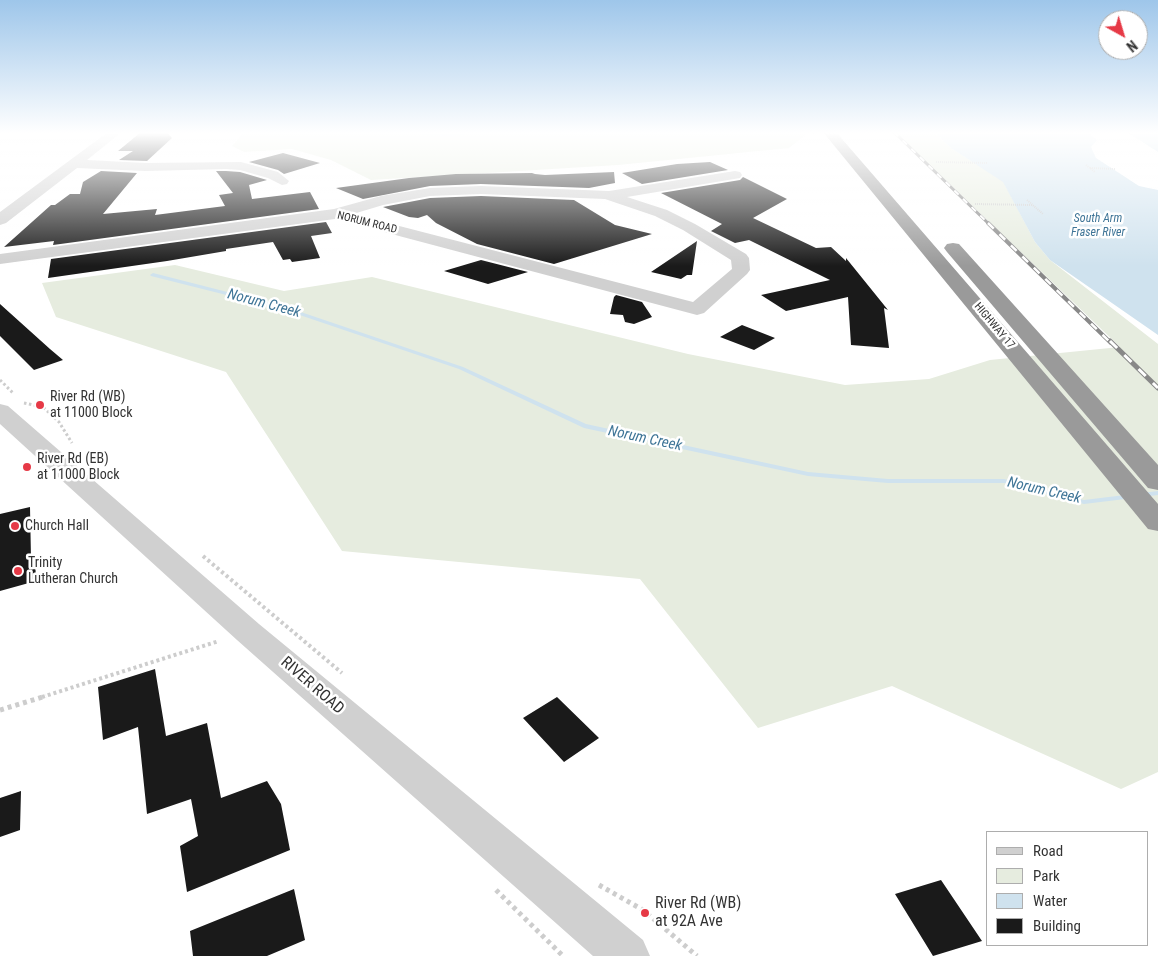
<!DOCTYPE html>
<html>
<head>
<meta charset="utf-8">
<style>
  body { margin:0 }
  #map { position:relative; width:1158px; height:956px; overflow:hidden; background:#fff; font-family:"Roboto Condensed",sans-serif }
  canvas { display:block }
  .legend { position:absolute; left:986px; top:831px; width:162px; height:115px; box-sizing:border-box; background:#fff; border:1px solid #adadad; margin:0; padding:6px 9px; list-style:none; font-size:15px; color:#333 }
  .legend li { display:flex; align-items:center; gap:10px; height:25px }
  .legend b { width:25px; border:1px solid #adadad }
  .north { position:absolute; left:1098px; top:10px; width:50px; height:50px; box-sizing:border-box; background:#fff; border:1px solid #adadad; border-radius:50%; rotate:141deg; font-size:14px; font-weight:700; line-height:20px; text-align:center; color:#333 }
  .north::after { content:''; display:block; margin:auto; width:18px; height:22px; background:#e63946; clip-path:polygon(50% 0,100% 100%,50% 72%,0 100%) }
</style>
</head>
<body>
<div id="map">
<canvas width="1158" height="956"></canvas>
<ul class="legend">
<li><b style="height:6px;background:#d0d0d0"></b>Road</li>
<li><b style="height:14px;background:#e6ecdf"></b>Park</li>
<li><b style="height:14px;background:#cfe2ee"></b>Water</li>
<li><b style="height:14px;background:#1a1a1a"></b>Building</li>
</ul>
<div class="north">N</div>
</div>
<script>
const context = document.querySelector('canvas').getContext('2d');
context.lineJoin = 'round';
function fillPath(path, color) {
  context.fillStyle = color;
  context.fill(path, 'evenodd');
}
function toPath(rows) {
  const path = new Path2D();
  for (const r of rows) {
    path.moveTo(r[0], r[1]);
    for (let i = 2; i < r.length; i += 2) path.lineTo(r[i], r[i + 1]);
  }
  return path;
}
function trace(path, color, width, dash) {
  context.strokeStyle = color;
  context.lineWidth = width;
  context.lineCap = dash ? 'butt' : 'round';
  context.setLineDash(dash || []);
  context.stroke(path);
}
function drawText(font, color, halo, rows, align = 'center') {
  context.font = font + ' "Roboto Condensed",sans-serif';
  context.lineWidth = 5;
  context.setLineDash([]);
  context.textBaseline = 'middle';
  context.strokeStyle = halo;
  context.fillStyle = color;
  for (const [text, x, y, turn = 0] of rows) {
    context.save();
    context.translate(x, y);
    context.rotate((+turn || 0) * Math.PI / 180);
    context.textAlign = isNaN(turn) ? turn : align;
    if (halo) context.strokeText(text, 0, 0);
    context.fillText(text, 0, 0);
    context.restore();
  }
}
const green = toPath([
  [244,132,833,132,807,134,789,148,618,165,371,180,331,160,292,149,244,152,232,146],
  [891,132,934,132,951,148,1003,181,1035,242,1050,260,1158,344,1158,772,1121,789,892,686,758,728,640,579,342,551,226,372,56,317,42,283,175,265,284,291,372,277,688,354,845,385,929,379,990,360,1120,347,935,170]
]);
const water = toPath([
  [934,132,1087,132,1097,140,1091,147,1096,158,1139,186,1158,190,1158,335,1050,260,1035,242,1003,182,951,148],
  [1127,132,1158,132,1158,152]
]);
const stream = toPath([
  [381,132,448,134,505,132,448,136,383,133,381,132],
  [153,273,286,307,463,367,586,424,808,472,888,479,1004,479,1084,500,1158,491,1158,495,1084,504,1004,483,888,483,808,476,584,428,459,369,282,309,151,276,150,275,153,273]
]);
const building = toPath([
  [141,132,167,132,172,138,147,161,119,160,133,151,118,151],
  [283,153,320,163,284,174,278,170,249,162],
  [710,162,728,170,642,184,622,173,677,164],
  [101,171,137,173,103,214,157,209,155,215,225,206,219,195,233,193,216,171,226,171,240,172,267,180,249,185,252,199,310,192,319,209,53,245,54,241,4,247,51,205,55,205,70,194,80,194,83,182],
  [614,172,615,183,589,188,481,184,430,186,363,199,336,188,409,178,456,174,532,173,535,174,545,175],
  [743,177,787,199,753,218,816,248,831,247,846,261,846,258,888,310,884,308,889,348,851,345,848,297,786,311,761,295,830,280,749,240,735,243,711,231,722,224,661,193,740,180],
  [481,196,574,200,615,225,652,234,554,264,477,244,436,223,427,215,418,218,409,217,383,207,430,198],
  [326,222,332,233,311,236,320,258,292,262,290,259,283,260,273,242,226,249,226,251,167,261,48,278,51,259],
  [697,241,692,275,687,275,681,279,651,272],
  [481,260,528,272,488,284,444,271],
  [616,295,642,302,652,317,634,324,625,322,623,315,610,314,614,297],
  [0,304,50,349,63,360,34,370,0,336],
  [742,325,775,338,754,350,720,337],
  [30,507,31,559,35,558,36,581,0,591,0,514],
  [155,669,166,736,207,723,221,798,267,781,281,804,290,850,187,892,180,846,198,836,191,799,147,814,138,727,103,740,98,687],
  [557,697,599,738,564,762,523,718],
  [21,791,20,830,0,837,0,798],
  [941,880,982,941,933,956,895,894],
  [294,889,305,940,267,956,193,956,190,931]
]);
const pathFar3 = toPath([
  [936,162,988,163],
  [1086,165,1095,172],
  [1090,168,1115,169],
  [1027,200,1043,214],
  [975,204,1032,205]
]);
const pathFar2 = toPath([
  [0,380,14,394],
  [24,403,43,407,59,422,72,443]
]);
const pathFar1 = toPath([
  [203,556,342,673],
  [42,697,219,641]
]);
const path = toPath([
  [0,710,46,696],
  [599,885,643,910,697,956],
  [496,890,563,956]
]);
const minor = toPath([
  [108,132,122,132,87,160,145,163,241,162,278,172,289,181,287,184,282,185,268,178,240,170,226,169,145,171,77,168,6,223,0,225,0,212,108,132],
  [735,171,740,172,742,175,740,178,627,197,667,210,695,224,746,254,749,258,750,270,747,274,704,313,697,315,335,219,0,264,0,254,334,209,381,196,430,188,481,186,609,191,735,171],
  [481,194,605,199,655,216,683,230,731,260,732,269,693,302,353,214,383,205,430,196,481,194],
  [0,404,8,406,259,624,643,940,650,956,593,956,237,640,0,424,0,404]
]);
const highway = toPath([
  [823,132,836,132,1158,504,1158,531,1148,529,823,132],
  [953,243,959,244,1158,465,1158,490,1148,488,947,252,944,248,947,244,953,243]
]);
const railFar2 = toPath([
  [894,132,989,224]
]);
const railFar1 = toPath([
  [988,223,1111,343]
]);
const rail = toPath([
  [1110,341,1158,388]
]);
const markers = [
  [40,405,5,"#e63946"],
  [27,467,5,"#e63946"],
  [15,526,5,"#e63946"],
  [18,571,5,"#e63946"],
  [645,913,5,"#e63946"]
];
const farStreetnames = [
  ["NORUM ROAD",367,223,14],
  ["HIGHWAY 17",994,326,50]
];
const farWaternames = [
  ["South Arm",1098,219],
  ["Fraser River",1098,233]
];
const poiNames = [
  ["River Rd (WB)",50,397],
  ["at 11000 Block",50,413],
  ["River Rd (EB)",37,459],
  ["at 11000 Block",37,475],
  ["Church Hall",25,526],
  ["Trinity",28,563],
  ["Lutheran Church",28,579]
];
const waterNames = [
  ["Norum Creek",264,304,15],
  ["Norum Creek",645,439,12],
  ["Norum Creek",1044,491,13]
];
const nearStreetnames = [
  ["RIVER ROAD",312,686,41]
];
const nearPoinames = [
  ["River Rd (WB)",655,904],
  ["at 92A Ave",655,922]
];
fillPath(green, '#e6ecdf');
fillPath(water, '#cfe2ee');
fillPath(stream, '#cfe2ee');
fillPath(building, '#1a1a1a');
trace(pathFar3, '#cdcdcd', 2, [1, 1]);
trace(pathFar2, '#cdcdcd', 3, [2.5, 2.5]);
trace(pathFar1, '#cdcdcd', 4, [3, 3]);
trace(path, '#cdcdcd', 5, [4, 4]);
fillPath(minor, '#d0d0d0');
fillPath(highway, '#9a9a9a');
trace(railFar2, '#888', 3);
trace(railFar1, '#888', 4);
trace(rail, '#888', 5);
trace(railFar2, '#fff', 2, [6]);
trace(railFar1, '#fff', 2.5, [8]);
trace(rail, '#fff', 3, [10]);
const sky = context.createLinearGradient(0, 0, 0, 266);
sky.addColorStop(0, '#9ec6ea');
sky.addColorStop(0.5, '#fff');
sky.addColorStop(1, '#ffffff00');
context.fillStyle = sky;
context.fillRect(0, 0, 1158, 266);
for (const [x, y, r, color] of markers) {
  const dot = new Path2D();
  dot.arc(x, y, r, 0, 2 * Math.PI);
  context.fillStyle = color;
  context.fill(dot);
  trace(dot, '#fff', 2);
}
drawText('11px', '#333', '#fff', farStreetnames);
drawText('italic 12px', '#3f7597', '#fff', farWaternames);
drawText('14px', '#333', '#fff', poiNames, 'left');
drawText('italic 15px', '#3f7597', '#fff', waterNames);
drawText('16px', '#333', '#fff', nearStreetnames);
drawText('16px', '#333', '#fff', nearPoinames, 'left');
</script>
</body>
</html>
